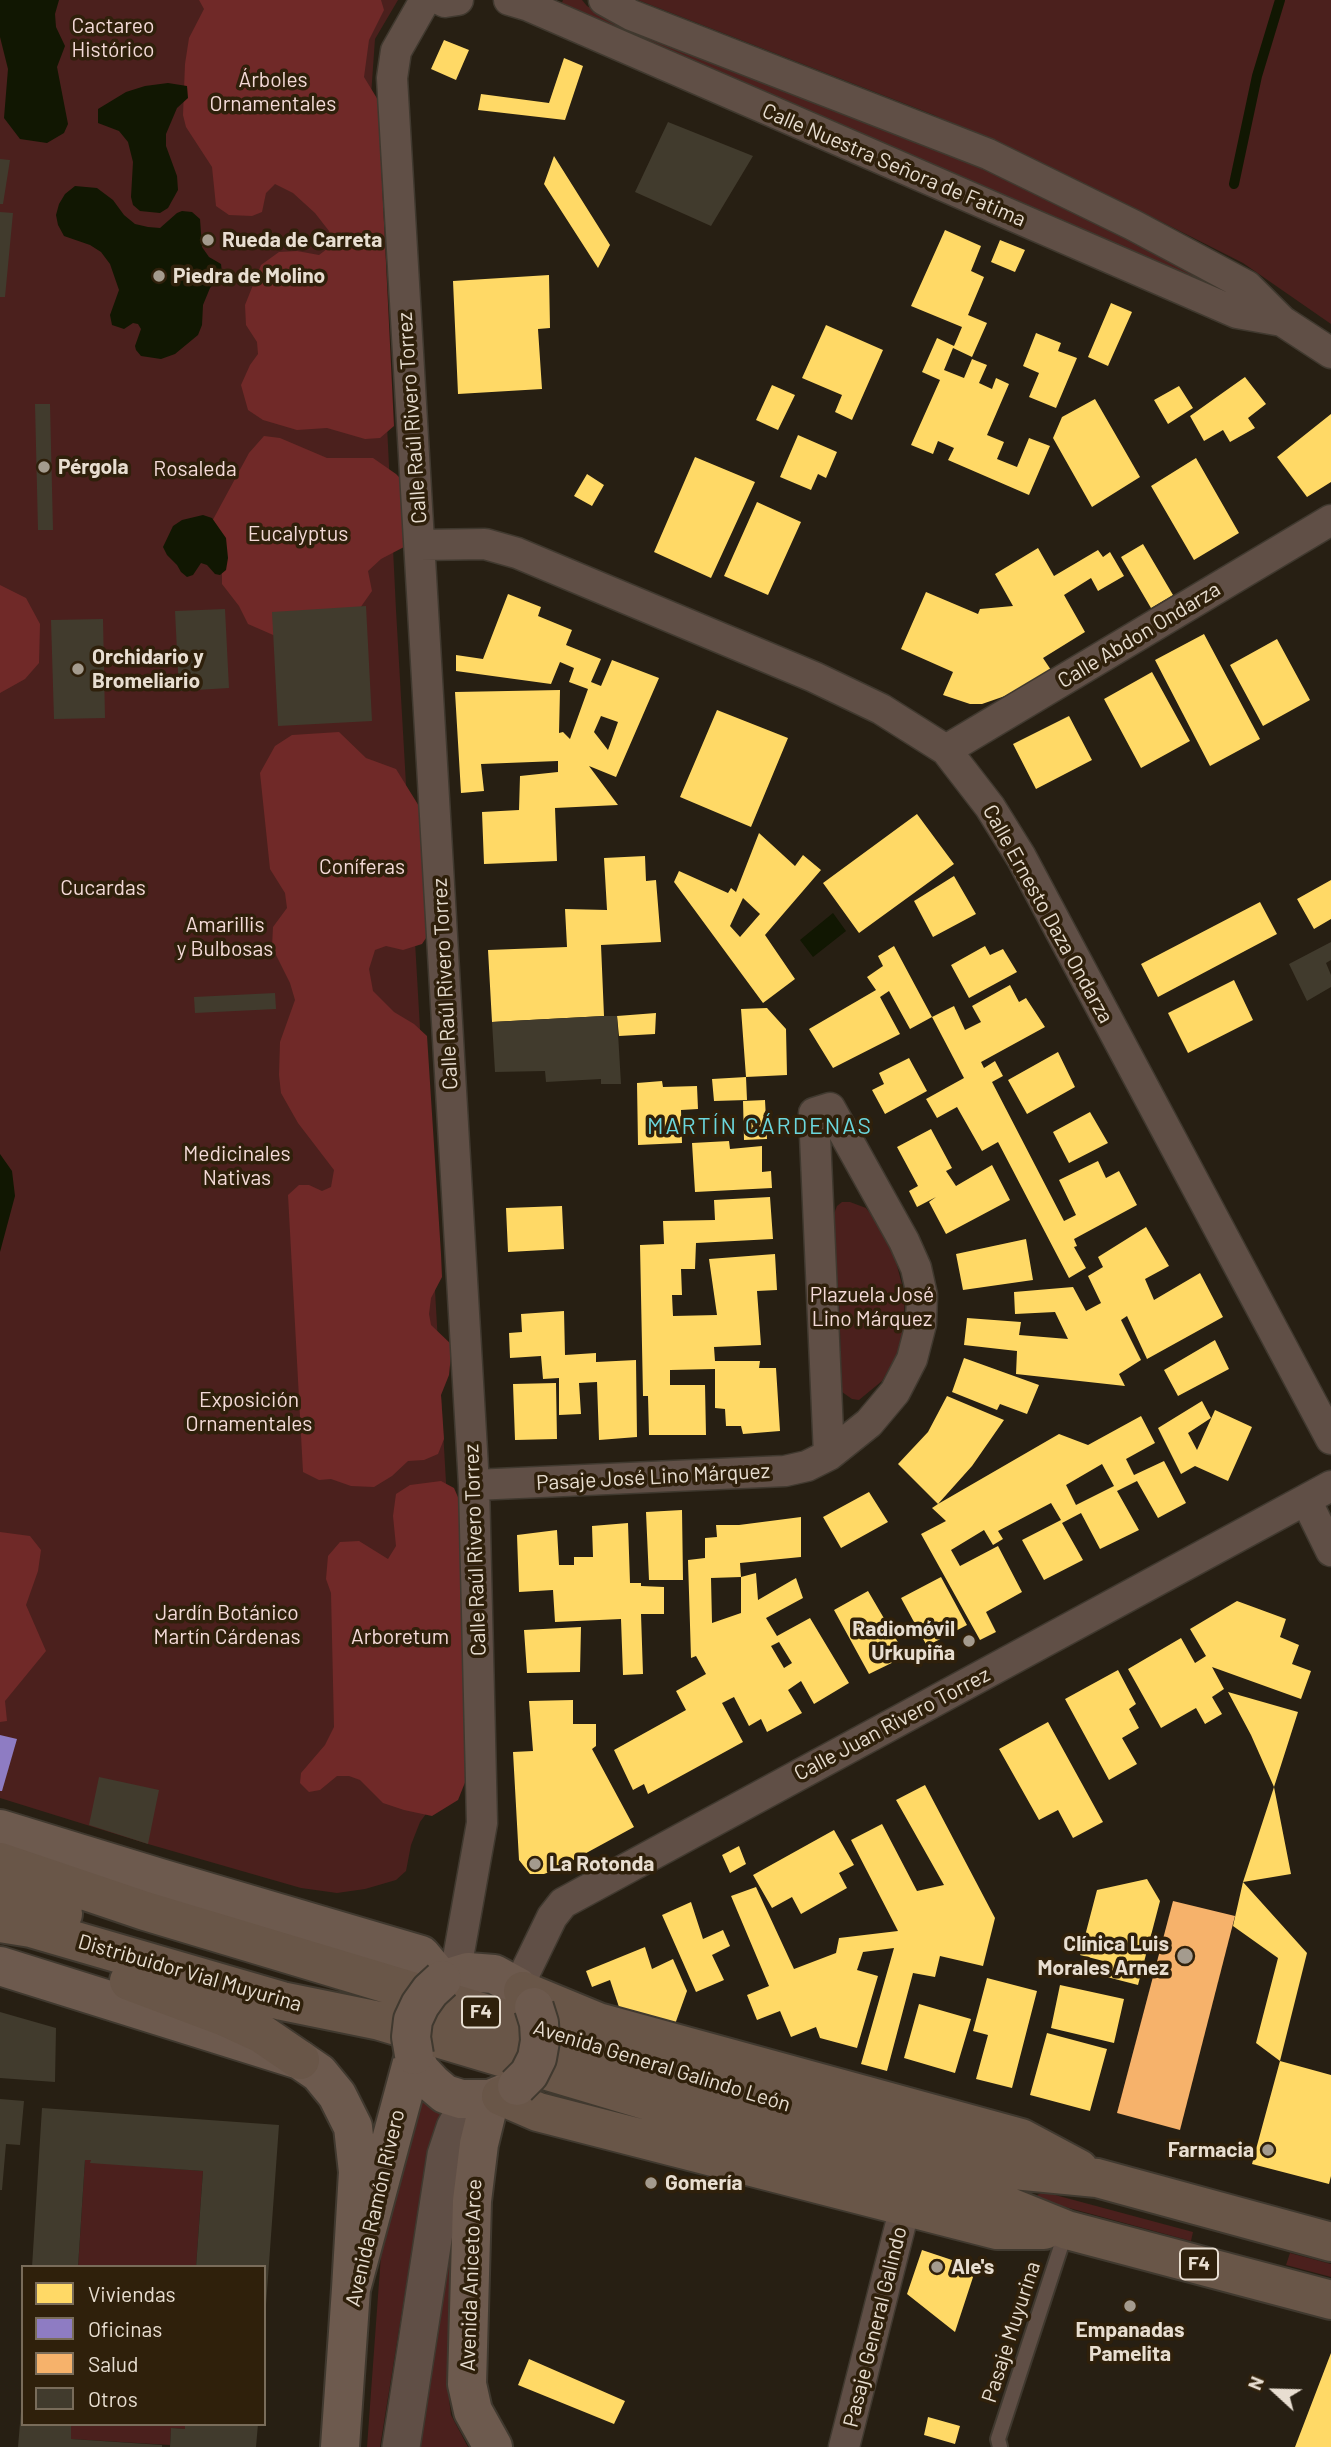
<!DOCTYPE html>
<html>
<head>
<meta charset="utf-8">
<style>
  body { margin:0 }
  #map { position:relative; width:1331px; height:2447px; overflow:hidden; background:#271f13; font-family:Barlow,sans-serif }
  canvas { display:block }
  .legend { position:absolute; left:21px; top:2265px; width:245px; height:161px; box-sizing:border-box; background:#2f200b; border:2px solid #796c5a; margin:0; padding:9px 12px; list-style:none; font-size:21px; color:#e8ded1 }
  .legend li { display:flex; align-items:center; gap:14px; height:35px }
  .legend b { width:35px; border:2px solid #796c5a }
  .north { position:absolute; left:1240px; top:2356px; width:70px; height:70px; -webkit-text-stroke:5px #2f200b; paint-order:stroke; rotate:292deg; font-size:19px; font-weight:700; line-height:28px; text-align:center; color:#e8ded1 }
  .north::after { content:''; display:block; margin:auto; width:24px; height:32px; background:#e8ded1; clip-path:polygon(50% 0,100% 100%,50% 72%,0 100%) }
</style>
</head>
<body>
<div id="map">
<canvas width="1331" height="2447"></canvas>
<ul class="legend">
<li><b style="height:19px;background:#ffd966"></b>Viviendas</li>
<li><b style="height:19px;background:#8e7cc3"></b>Oficinas</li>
<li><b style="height:19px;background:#f6b26b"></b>Salud</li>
<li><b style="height:19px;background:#413b2d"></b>Otros</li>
</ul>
<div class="north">N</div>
</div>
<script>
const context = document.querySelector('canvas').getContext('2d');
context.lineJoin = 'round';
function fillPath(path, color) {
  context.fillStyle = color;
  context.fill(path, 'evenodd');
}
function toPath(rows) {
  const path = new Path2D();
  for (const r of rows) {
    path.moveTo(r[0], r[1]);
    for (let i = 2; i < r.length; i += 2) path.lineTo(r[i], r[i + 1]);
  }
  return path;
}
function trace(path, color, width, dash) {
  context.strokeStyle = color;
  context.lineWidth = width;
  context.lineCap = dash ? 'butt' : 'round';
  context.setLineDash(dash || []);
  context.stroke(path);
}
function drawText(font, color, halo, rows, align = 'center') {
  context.font = font + ' Barlow,sans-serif';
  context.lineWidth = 7;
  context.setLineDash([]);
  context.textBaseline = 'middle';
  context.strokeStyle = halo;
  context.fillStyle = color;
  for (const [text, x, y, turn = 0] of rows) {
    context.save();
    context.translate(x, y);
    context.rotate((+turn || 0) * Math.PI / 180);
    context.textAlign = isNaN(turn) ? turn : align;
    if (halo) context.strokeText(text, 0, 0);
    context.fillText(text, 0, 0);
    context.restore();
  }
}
const green = toPath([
  [0,0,398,0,375,39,371,96,396,610,455,1639,440,1795,420,1822,411,1845,406,1871,396,1880,365,1889,337,1893,301,1888,148,1844,0,1798],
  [563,0,582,0,587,6,612,21,659,43,841,110,1062,202,1244,302,1058,218,559,10],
  [638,0,1331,0,1331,324,1243,263,1156,219,934,115],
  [842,1202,850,1202,866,1208,878,1223,895,1258,905,1296,903,1332,897,1355,882,1381,859,1400,852,1399,842,1392,839,1300,832,1219,837,1206],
  [422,2096,449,2112,431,2144,426,2163,380,2447,367,2447,382,2241],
  [85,2160,91,2160,91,2162,203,2171,196,2267,78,2267],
  [1044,2192,1193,2232,1191,2241,1043,2201,1037,2195],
  [453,2205,448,2321,449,2399,451,2415,468,2447,419,2447],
  [1290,2253,1331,2264,1331,2277,1286,2265],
  [71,2424,185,2424,185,2429,171,2428,170,2445,71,2439]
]);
const forest = toPath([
  [199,0,381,0,384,10,369,40,364,77,378,100,394,426,380,438,365,439,327,428,297,430,263,420,248,410,241,385,250,365,258,354,257,342,246,325,245,305,261,265,279,252,297,251,319,255,331,246,329,231,315,213,293,193,275,184,266,193,262,212,252,216,229,215,216,206,212,167,186,127,183,115,185,64,189,38,204,9],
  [264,436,280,438,327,458,373,458,396,474,407,485,409,522,404,547,381,559,368,571,372,591,353,618,287,641,248,624,239,606,222,584,222,558,209,527,249,453],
  [0,585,26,598,40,624,39,663,25,679,0,693],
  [339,732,366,758,396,769,422,811,434,926,422,944,403,950,386,946,375,950,369,969,373,991,394,1012,414,1024,427,1036,441,1254,442,1277,431,1298,429,1314,431,1325,452,1345,449,1375,441,1395,444,1439,438,1454,424,1460,408,1461,392,1476,374,1487,351,1486,331,1479,319,1480,303,1472,288,1195,299,1185,309,1185,322,1191,331,1187,334,1170,298,1123,281,1093,279,1075,280,1042,295,1000,290,983,272,947,273,927,287,908,285,893,270,869,260,773,275,746,292,735],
  [441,1481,454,1488,461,1504,472,1765,458,1800,432,1816,404,1810,383,1803,360,1780,349,1776,337,1776,320,1790,309,1792,300,1783,301,1773,325,1745,334,1727,331,1593,326,1579,328,1556,340,1542,359,1541,388,1559,396,1546,393,1516,396,1494,410,1485],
  [0,1532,30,1536,41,1550,38,1571,26,1605,46,1651,5,1701,7,1721,0,1722]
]);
const water = toPath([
  [0,0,59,0,55,14,56,27,65,46,57,67,68,124,64,133,47,143,20,139,4,118,8,69,0,37],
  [168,83,187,86,188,98,177,108,166,134,166,146,177,176,178,190,168,208,160,213,140,211,133,205,131,197,133,162,128,142,119,131,98,123,98,109,126,92,145,86],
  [75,186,97,188,113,200,124,215,135,224,148,227,160,228,177,213,182,211,192,212,200,219,202,247,209,257,221,264,222,273,210,288,203,305,202,325,198,335,175,354,161,359,141,356,136,350,135,346,141,329,138,324,133,323,124,329,112,325,110,315,119,290,110,264,101,252,90,245,64,236,58,225,56,215,59,204,65,194],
  [203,515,212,518,226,538,228,558,226,570,220,575,215,574,207,565,201,563,193,575,187,577,181,572,177,565,167,555,163,547,173,526,182,520],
  [833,913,846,931,813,957,800,940],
  [0,1154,12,1171,15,1196,0,1252]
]);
const homes = toPath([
  [444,40,469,50,456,80,431,69],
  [564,58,583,66,565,120,478,110,481,94,549,103],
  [554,156,610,245,598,268,544,184],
  [945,230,981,246,971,271,984,277,968,315,987,323,972,357,953,348,944,370,964,378,972,359,987,365,979,383,992,389,996,378,1009,384,987,435,1004,442,997,459,1017,467,1029,438,1050,446,1029,495,948,460,954,448,938,441,933,454,911,445,940,380,922,372,937,338,954,346,962,327,911,306],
  [1000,240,1025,250,1015,272,991,262],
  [549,275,550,328,538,329,542,389,458,394,453,281],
  [1111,303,1132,312,1108,366,1088,357],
  [826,325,883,350,852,420,835,412,842,395,802,378],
  [1036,333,1061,343,1058,351,1077,358,1056,408,1029,397,1039,373,1023,366],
  [1245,377,1266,404,1248,418,1255,428,1230,442,1223,430,1204,441,1190,416],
  [772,385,795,395,778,430,756,420],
  [1179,386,1193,408,1168,424,1154,400],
  [1095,399,1140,477,1092,507,1053,438,1062,417],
  [1331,414,1331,482,1307,497,1277,457],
  [798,435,837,452,826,478,818,474,811,490,780,477],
  [695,457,755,482,711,578,654,552],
  [1196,458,1239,533,1194,560,1151,486],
  [587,474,604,485,592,506,574,496],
  [757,502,801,522,768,595,724,576],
  [1143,544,1173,595,1151,608,1121,557],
  [1038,548,1054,576,1098,550,1103,557,1110,552,1124,576,1098,591,1091,578,1064,595,1085,632,1043,658,1051,670,1005,696,982,704,970,704,943,695,953,672,901,649,926,592,978,614,980,609,1013,606,995,574],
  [508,594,541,607,538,616,572,630,566,645,601,659,591,682,601,686,612,660,659,678,616,777,589,766,618,805,555,808,557,861,484,864,482,812,519,810,520,776,558,772,558,761,481,764,484,791,461,793,455,692,560,690,559,733,563,732,570,739,588,689,569,682,574,668,560,662,551,684,456,671,456,655,483,659],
  [601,716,618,722,608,750,594,732],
  [1204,634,1260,739,1210,766,1155,660],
  [1277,639,1310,700,1263,726,1230,665],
  [1152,672,1190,741,1141,768,1104,699],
  [717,710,788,738,751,827,680,797],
  [1069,716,1092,760,1036,789,1013,744],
  [917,814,954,864,859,933,823,883],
  [759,833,795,866,803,855,821,870,765,935,795,979,763,1003,674,882,679,871,728,893,731,888,736,892],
  [743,898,760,914,740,937,730,926],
  [645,856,646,881,656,880,661,942,601,945,604,1016,492,1022,488,950,567,947,565,909,607,910,604,858],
  [954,876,976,914,933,937,914,901],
  [1331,880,1331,919,1314,929,1297,899],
  [1260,902,1277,934,1158,997,1141,964],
  [894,946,932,1017,910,1029,889,991,880,997,900,1034,833,1068,809,1029,876,990,867,977,883,966,878,956],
  [985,946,990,955,1003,949,1017,972,969,998,951,965],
  [1234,980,1253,1020,1188,1053,1168,1013],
  [1010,985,1019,1002,1026,998,1045,1027,981,1062,984,1068,995,1061,1003,1076,992,1082,1064,1221,1076,1215,1059,1180,1098,1161,1106,1178,1119,1171,1137,1205,1074,1239,1077,1246,1074,1247,1086,1268,1069,1278,998,1142,982,1151,957,1107,937,1118,926,1099,964,1078,932,1017,954,1006,965,1030,981,1022,972,1006],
  [767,1008,786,1029,787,1075,746,1077,747,1100,714,1101,712,1079,746,1077,741,1009],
  [656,1013,655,1034,619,1036,617,1016],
  [1058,1052,1075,1087,1027,1114,1008,1080],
  [909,1058,927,1091,885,1114,872,1090,884,1084,879,1073],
  [662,1081,663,1087,697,1086,698,1109,681,1110,682,1143,638,1145,637,1083],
  [765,1100,767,1139,744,1140,743,1101],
  [1090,1112,1108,1143,1069,1163,1053,1132],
  [931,1129,952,1168,946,1171,956,1186,992,1165,1010,1200,946,1234,929,1202,936,1197,917,1207,909,1191,918,1186,897,1147],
  [729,1141,730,1149,762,1146,762,1172,771,1171,772,1188,695,1192,692,1143],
  [770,1197,773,1239,696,1243,695,1269,681,1269,682,1295,672,1295,673,1316,717,1315,709,1259,775,1254,777,1290,757,1291,761,1345,714,1347,715,1361,760,1361,759,1368,776,1368,780,1431,743,1434,741,1426,726,1426,725,1409,715,1408,715,1369,670,1370,670,1385,705,1385,706,1435,649,1435,648,1396,643,1396,640,1245,664,1244,663,1221,715,1220,714,1200],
  [562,1206,564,1249,508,1252,506,1208],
  [1146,1227,1169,1266,1145,1279,1154,1300,1200,1273,1223,1317,1147,1359,1127,1316,1121,1320,1141,1360,1119,1374,1125,1386,1016,1374,1017,1351,964,1345,967,1318,1021,1322,1019,1335,1068,1339,1055,1312,1015,1314,1014,1292,1073,1287,1086,1311,1101,1303,1088,1276,1103,1267,1098,1257],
  [1026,1239,1033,1280,963,1290,956,1254],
  [564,1311,565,1355,596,1353,596,1362,636,1360,637,1437,599,1440,597,1382,579,1383,581,1414,559,1415,559,1378,543,1379,541,1356,510,1358,509,1333,522,1332,521,1314],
  [1215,1340,1229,1369,1178,1396,1164,1370],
  [964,1358,1039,1385,1027,1414,1000,1404,997,1410,952,1392],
  [556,1383,557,1439,515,1440,513,1384],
  [947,1396,1004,1420,972,1466,938,1504,1059,1434,1088,1445,1141,1416,1155,1443,1126,1459,1134,1475,1164,1461,1186,1503,1158,1518,1137,1481,1117,1491,1139,1530,1100,1549,1081,1513,1062,1523,1083,1560,1044,1580,1022,1540,1061,1520,1051,1503,998,1531,1003,1539,993,1545,984,1530,951,1550,960,1566,998,1546,1022,1592,986,1612,996,1632,980,1640,921,1534,946,1521,932,1508,938,1504,898,1464,928,1432],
  [1102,1464,1114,1486,1076,1505,1066,1485],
  [1202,1401,1211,1418,1188,1433,1197,1450,1215,1410,1252,1427,1228,1481,1195,1466,1181,1474,1158,1428],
  [869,1492,888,1522,841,1548,823,1517],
  [682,1510,683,1580,649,1580,646,1512],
  [801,1517,801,1557,740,1563,741,1577,756,1573,758,1600,796,1578,803,1598,766,1618,777,1636,810,1618,849,1683,814,1704,801,1681,788,1690,802,1713,767,1732,761,1719,749,1726,734,1697,722,1703,743,1742,648,1794,644,1784,633,1790,614,1750,686,1710,676,1691,706,1674,696,1656,691,1658,688,1560,705,1558,705,1538,717,1537,716,1525,739,1525],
  [741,1577,741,1613,712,1623,711,1578],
  [779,1642,792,1663,784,1668,771,1646],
  [628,1523,630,1583,641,1583,641,1586,664,1587,664,1614,641,1614,643,1674,623,1675,621,1619,555,1622,553,1590,519,1592,517,1535,557,1530,559,1565,574,1565,574,1557,593,1557,592,1526],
  [941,1577,967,1625,927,1646,901,1598],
  [868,1591,906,1656,869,1674,834,1610],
  [1237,1601,1286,1619,1280,1637,1299,1645,1292,1664,1311,1671,1301,1699,1212,1667,1224,1689,1212,1697,1222,1714,1205,1724,1196,1708,1161,1728,1128,1669,1181,1638,1195,1663,1206,1656,1190,1629],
  [581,1627,580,1672,527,1673,524,1630],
  [1118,1670,1136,1704,1129,1709,1139,1728,1122,1738,1137,1764,1109,1780,1065,1699],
  [1228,1692,1298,1712,1274,1787,1251,1735],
  [573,1700,573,1724,596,1724,596,1746,592,1749,634,1827,555,1870,544,1874,530,1874,519,1860,513,1752,533,1751,529,1701],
  [1048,1722,1103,1822,1073,1838,1058,1810,1039,1820,999,1749],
  [925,1785,995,1918,983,1966,940,1956,935,1977,913,1973,887,2071,861,2064,894,1948,863,1952,857,1970,878,1976,857,2048,820,2038,816,2027,791,2037,780,2011,757,2020,747,1995,769,1986,731,1896,756,1887,794,1969,836,1953,839,1938,898,1931,851,1840,882,1824,917,1891,944,1885,896,1800],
  [1274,1787,1291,1874,1243,1882],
  [834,1830,854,1865,839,1873,847,1888,801,1914,792,1897,772,1908,753,1875],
  [739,1846,746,1864,730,1873,722,1855],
  [1147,1879,1160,1901,1138,1985,1107,1977,1111,1963,1080,1955,1097,1890],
  [1243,1882,1307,1953,1280,2061,1256,2043,1278,1958,1233,1926],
  [691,1902,703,1939,723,1930,730,1946,712,1955,724,1980,696,1992,662,1915],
  [645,1947,652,1969,673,1959,687,1991,674,2027,620,2010,610,1980,592,1987,586,1971],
  [987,1978,1037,1991,1012,2088,976,2079,988,2035,973,2031],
  [1060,1985,1124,1999,1114,2043,1051,2028],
  [919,2004,971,2019,955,2073,904,2058],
  [1047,2033,1107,2049,1090,2111,1030,2095],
  [1280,2061,1331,2075,1331,2176,1329,2184,1252,2164],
  [922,2250,976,2268,955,2332,907,2294],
  [1331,2353,1331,2447,1295,2447],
  [529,2359,625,2401,614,2424,518,2385],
  [928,2417,960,2426,955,2444,924,2435]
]);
const offices = toPath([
  [0,1735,17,1739,2,1791,0,1791]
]);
const health = toPath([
  [1173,1901,1235,1916,1180,2130,1117,2113]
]);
const stream = toPath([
  [1234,184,1257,76,1280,0]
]);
const building = toPath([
  [668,122,753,156,711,226,635,192],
  [0,159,10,160,3,204,0,204],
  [0,212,13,213,5,297,0,297],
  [35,404,50,404,53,530,38,530],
  [366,606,372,721,278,726,272,612],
  [225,609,229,688,179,691,175,611],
  [103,619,105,718,54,719,51,620],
  [1331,942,1331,960,1326,963,1331,975,1331,987,1307,1001,1289,964],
  [275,993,276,1009,195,1013,194,997],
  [604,1016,617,1016,621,1084,601,1084,601,1079,546,1082,545,1071,495,1072,492,1022],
  [99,1777,159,1790,148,1844,89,1825],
  [0,2012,56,2028,55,2082,0,2078],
  [0,2099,24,2101,20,2145,6,2144,2,2190,0,2190],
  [42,2108,279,2125,266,2305,264,2305,264,2267,196,2267,203,2171,90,2163,91,2160,85,2160,78,2267,32,2267],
  [21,2411,23,2411,23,2424,71,2424,71,2439,162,2445,162,2447,18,2447],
  [185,2424,258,2424,256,2447,170,2447,171,2428,185,2429]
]);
const service = toPath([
  [1000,2447,998,2439,1066,2231]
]);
const minor = toPath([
  [425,0,396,51,392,78,474,1485,482,1823,455,1975],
  [441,0,445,2,458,0],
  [509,0,529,6,1237,313,1282,321],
  [604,0,631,15,988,154,1133,225,1247,286,1282,321,1331,353],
  [420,545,485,544,517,553,814,677,881,709,946,750,990,807,1021,857,1331,1439],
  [946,750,1331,520],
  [474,1485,785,1471,807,1466,829,1455,869,1423,895,1392,912,1359,921,1324,922,1295,916,1268,904,1241,830,1108,814,1113,829,1455],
  [1306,1500,1331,1551],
  [518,1987,552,1917,563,1903,1331,1486],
  [844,2447,905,2207]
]);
const tertiary = toPath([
  [401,2447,446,2155,455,2128,470,2101]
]);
const secondary = toPath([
  [0,1829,160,1878,421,1955,442,1980,468,1972,494,1974,518,1987,534,2007],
  [0,1966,300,2060,319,2073,337,2095,353,2127,358,2172,351,2289],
  [414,2055,420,2070,432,2083,445,2094,461,2099,490,2099,512,2090],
  [490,2099,479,2144,472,2201,467,2384,473,2411,493,2447],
  [340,2447,351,2289,414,2055]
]);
const trunk = toPath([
  [0,1862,145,1911,817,2113,1014,2170,1097,2178,1331,2242],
  [0,1894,63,1914],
  [0,1923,31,1928,282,2001,380,2021,806,2148,1000,2203,1067,2230,1331,2300],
  [129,1981,225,2017,262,2034,300,2060],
  [523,1991,598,2022,1021,2138,1079,2169],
  [501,2096,538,2112,997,2230,1044,2230]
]);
const secondaryBridge = toPath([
  [414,2055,411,2037,413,2020,420,2005,430,1991,442,1980],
  [517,2086,529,2074,537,2058,540,2041,539,2023,534,2007]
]);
const markers = [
  [208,240,7,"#a49b8e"],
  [159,276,7,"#a49b8e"],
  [44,467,7,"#a49b8e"],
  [78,669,7,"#a49b8e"],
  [969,1641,7,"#a49b8e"],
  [535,1864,7,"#a49b8e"],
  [1185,1956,9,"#a49b8e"],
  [1268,2150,7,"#a49b8e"],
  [651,2183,7,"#a49b8e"],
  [937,2267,7,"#a49b8e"],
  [1130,2306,7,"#a49b8e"]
];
const shields = [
  [481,2012,38],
  [1199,2264,38]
];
const shieldNames = [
  ["F4",481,2012],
  ["F4",1199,2264]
];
const parkNames = [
  ["Cactareo",113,26],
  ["Histórico",113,50],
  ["Árboles",273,80],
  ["Ornamentales",273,104],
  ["Rosaleda",195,469],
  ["Eucalyptus",298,534],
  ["Coníferas",362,867],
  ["Cucardas",103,888],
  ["Amarillis",225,925],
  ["y Bulbosas",225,949],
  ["Medicinales",237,1154],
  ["Nativas",237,1178],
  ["Plazuela José",872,1295],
  ["Lino Márquez",872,1319],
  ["Exposición",249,1400],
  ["Ornamentales",249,1424],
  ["Jardín Botánico",227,1613],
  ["Martín Cárdenas",227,1637],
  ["Arboretum",400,1637]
];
const streetNames = [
  ["Calle Nuestra Señora de Fatima",894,165,23],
  ["Calle Raúl Rivero Torrez",412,418,-94],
  ["Calle Abdon Ondarza",1139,635,-31],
  ["Calle Ernesto Daza Ondarza",1048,914,61],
  ["Calle Raúl Rivero Torrez",445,984,-93],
  ["Pasaje José Lino Márquez",653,1477,-3],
  ["Calle Raúl Rivero Torrez",475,1550,-92],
  ["Calle Juan Rivero Torrez",892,1724,-28],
  ["Distribuidor Vial Muyurina",190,1973,16],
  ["Avenida General Galindo León",662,2066,17],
  ["Avenida Ramón Rivero",375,2208,-77],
  ["Avenida Aniceto Arce",471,2275,-88],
  ["Pasaje General Galindo",875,2327,-76],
  ["Pasaje Muyurina",1011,2332,-72]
];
const poiNames = [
  ["Rueda de Carreta",222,240],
  ["Piedra de Molino",173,276],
  ["Pérgola",58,467],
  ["Orchidario y",92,657],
  ["Bromeliario",92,681],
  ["Radiomóvil",955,1629,"right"],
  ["Urkupiña",955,1653,"right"],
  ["La Rotonda",549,1864],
  ["Clínica Luis",1169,1944,"right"],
  ["Morales Arnez",1169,1968,"right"],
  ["Farmacia",1254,2150,"right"],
  ["Gomería",665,2183],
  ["Ale's",951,2267],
  ["Empanadas",1130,2330,"center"],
  ["Pamelita",1130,2354,"center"]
];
const neighbourhoodNames = [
  ["MARTÍN CÁRDENAS",760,1126]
];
fillPath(green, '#4b201d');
fillPath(forest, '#702928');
fillPath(water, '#111702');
fillPath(homes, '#ffd966');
fillPath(offices, '#8e7cc3');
fillPath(health, '#f6b26b');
trace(stream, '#111702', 10);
fillPath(building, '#413b2d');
trace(service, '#40392f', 18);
trace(minor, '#40392f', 33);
trace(tertiary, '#40392f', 40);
trace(secondary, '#40392f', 42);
trace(trunk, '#40392f', 42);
trace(service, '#604f46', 14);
trace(minor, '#604f46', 30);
trace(tertiary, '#604f46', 37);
trace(secondary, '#6d5a4e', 38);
trace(trunk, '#695648', 38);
trace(secondaryBridge, '#40392f', 42, []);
trace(secondaryBridge, '#6d5a4e', 38);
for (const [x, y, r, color] of markers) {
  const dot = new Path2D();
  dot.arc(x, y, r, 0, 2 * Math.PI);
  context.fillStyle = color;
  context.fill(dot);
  trace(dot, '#2f200b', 2.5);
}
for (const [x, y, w] of shields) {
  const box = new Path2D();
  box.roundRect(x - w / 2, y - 15.5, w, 31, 5);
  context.fillStyle = '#2f200b';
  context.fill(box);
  trace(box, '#e8ded1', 2);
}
drawText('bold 19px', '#e8ded1', null, shieldNames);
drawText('21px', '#f4dad8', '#2f200b', parkNames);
drawText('21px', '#e8ded1', '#2f200b', streetNames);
drawText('bold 21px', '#e8ded1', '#2f200b', poiNames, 'left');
context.letterSpacing = '2px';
drawText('23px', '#6bd7dd', '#2f200b', neighbourhoodNames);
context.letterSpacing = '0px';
</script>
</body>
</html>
